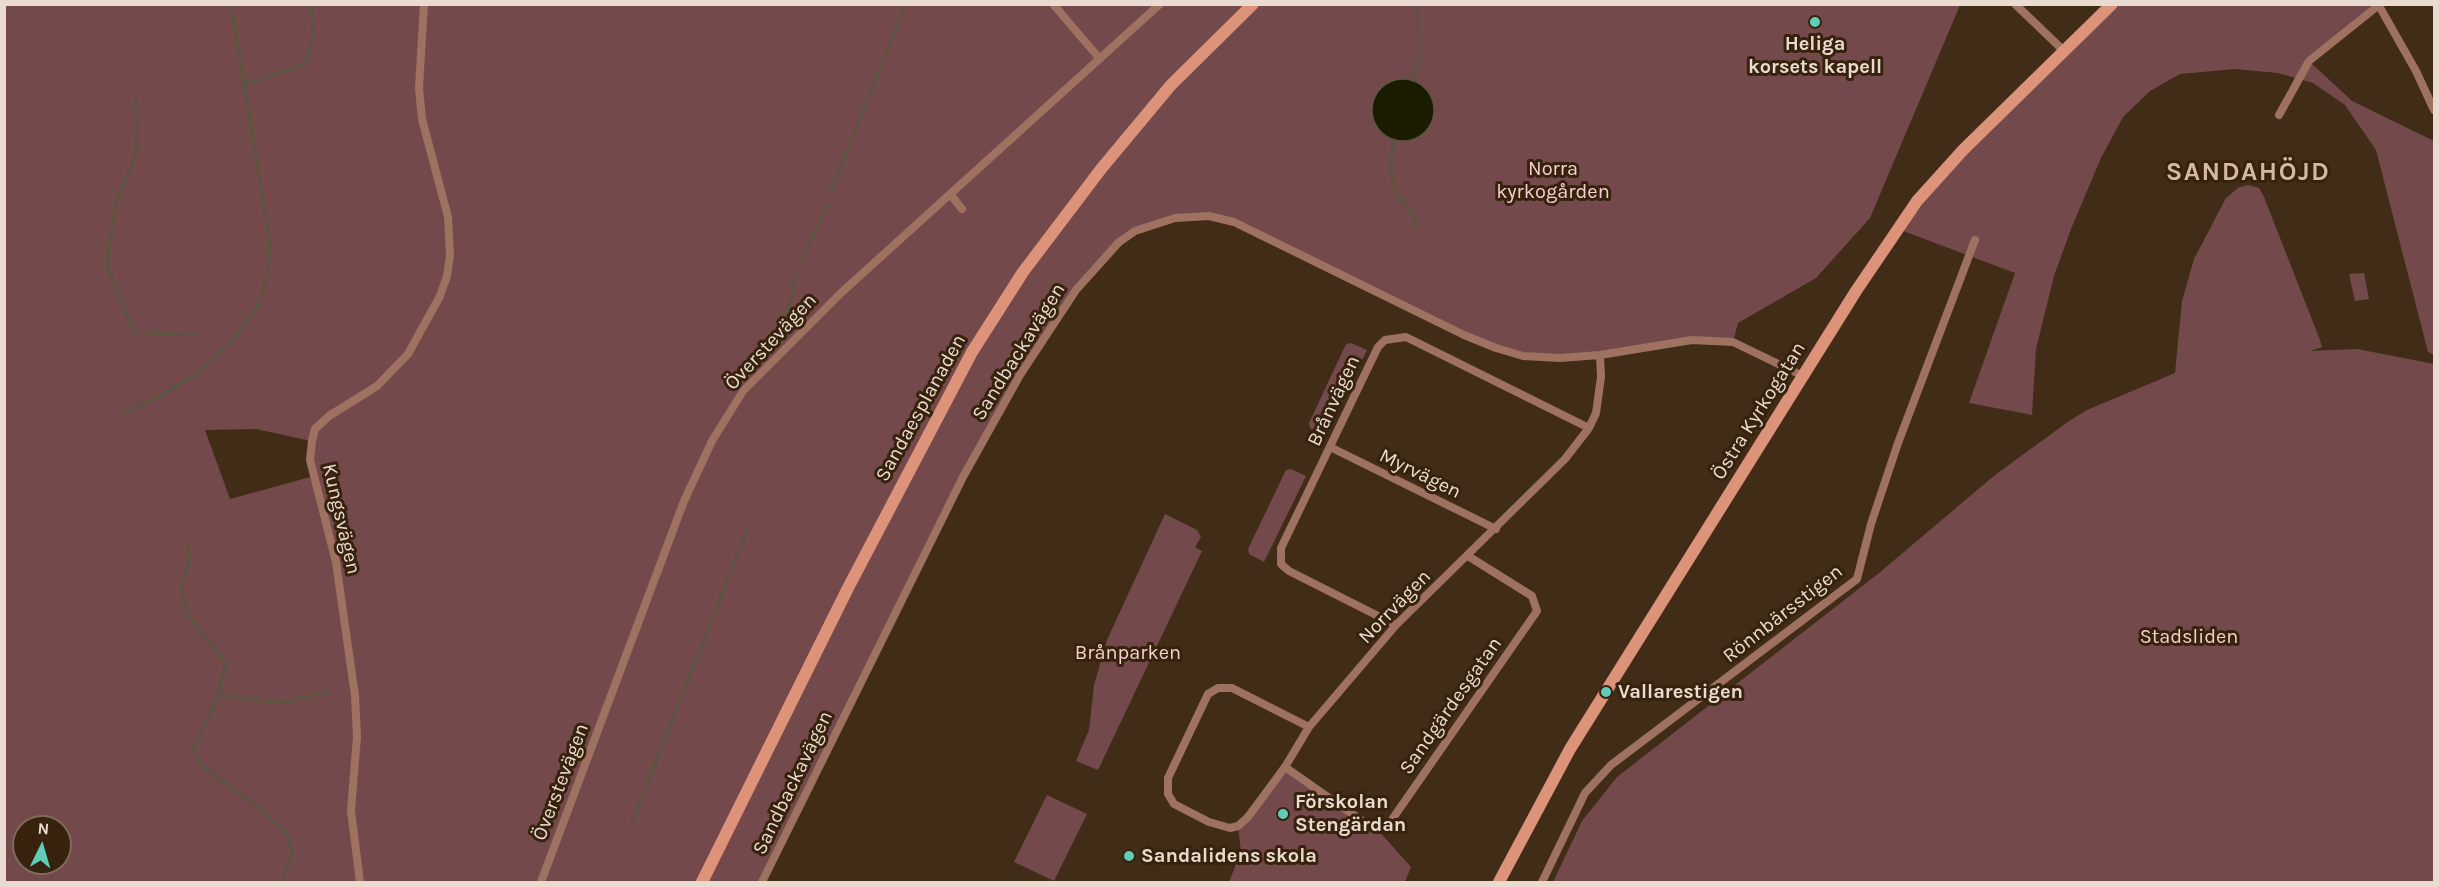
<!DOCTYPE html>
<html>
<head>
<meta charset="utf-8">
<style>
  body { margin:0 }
  #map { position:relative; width:2439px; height:887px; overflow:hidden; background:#412c18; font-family:Karla,sans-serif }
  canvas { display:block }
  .frame { position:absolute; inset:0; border:6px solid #e9dbcf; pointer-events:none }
  .north { position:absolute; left:12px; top:815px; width:60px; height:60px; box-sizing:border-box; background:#37220e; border:2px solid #7e6c5b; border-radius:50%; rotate:5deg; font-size:16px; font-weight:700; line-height:24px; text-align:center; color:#e9dbcf }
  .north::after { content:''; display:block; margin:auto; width:21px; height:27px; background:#5eceb8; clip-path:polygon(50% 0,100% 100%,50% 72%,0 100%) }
</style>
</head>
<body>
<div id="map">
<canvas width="2439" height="887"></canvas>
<div class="frame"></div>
<div class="north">N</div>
</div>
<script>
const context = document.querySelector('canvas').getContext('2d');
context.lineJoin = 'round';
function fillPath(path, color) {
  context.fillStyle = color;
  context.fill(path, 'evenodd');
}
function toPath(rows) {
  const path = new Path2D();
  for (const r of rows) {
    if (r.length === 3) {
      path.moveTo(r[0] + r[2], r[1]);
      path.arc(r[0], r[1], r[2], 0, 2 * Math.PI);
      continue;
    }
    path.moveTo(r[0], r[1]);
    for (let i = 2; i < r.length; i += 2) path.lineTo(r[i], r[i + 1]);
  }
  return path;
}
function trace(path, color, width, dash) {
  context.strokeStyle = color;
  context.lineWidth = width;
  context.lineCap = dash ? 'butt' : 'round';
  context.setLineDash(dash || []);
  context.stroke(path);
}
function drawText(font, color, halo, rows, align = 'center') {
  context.font = font + ' Karla,sans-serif';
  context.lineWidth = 6;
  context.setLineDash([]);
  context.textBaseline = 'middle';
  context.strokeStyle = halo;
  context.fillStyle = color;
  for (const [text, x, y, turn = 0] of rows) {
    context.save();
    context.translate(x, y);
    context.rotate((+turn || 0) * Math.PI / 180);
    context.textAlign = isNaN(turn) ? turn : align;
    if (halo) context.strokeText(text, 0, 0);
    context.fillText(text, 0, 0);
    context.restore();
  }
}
const green = toPath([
  [5,5,1960,5,1870,218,1816,278,1738,323,1733,342,1692,340,1560,358,1496,348,1234,222,1209,216,1152,224,1105,257,1036,349,963,477,762,882,5,882],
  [256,429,311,441,314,476,230,499,205,430],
  [24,827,60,827,60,863,24,863],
  [2112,5,2378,5,2309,61,2352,101,2434,141,2434,355,2428,352,2376,150,2345,105,2313,83,2278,73,2235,69,2180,74,2150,91,2123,117,2101,158,2071,229,2054,276,2036,349,2032,415,1969,403,2015,273,1898,229,1917,201],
  [2248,185,2259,188,2264,197,2320,340,2322,347,2310,351,2357,349,2434,364,2434,882,1553,882,1582,821,1617,777,1879,573,1995,475,2069,421,2087,410,2175,373,2182,301,2194,259,2226,198,2238,188],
  [2364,273,2369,299,2355,301,2349,274],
  [1351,343,1367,350,1325,436,1310,428,1309,423,1346,344],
  [1291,469,1306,476,1264,562,1249,554,1248,549,1286,470],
  [1165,514,1197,530,1201,537,1195,547,1202,551,1098,770,1076,761,1089,730,1094,685,1107,640],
  [1285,767,1376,828,1411,867,1405,882,1229,882,1241,852,1238,826],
  [1047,795,1087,814,1054,881,1014,862]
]);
const water = toPath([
  [1403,110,31]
]);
const stream = toPath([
  [1412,80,1419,60,1418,4],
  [243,85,303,65,307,60,313,33,311,4],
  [136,101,137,147,132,166,117,198,107,257,108,269,134,332,194,335],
  [1394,140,1390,170,1397,194,1414,215,1416,227],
  [831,191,902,14,903,4],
  [801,263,827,204],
  [787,315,796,275],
  [122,413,157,398,202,370,233,340,257,306,268,274,270,243,231,4],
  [187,545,190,558,181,590,187,614,226,663,215,704,193,750,199,763,266,813,288,834,292,855,285,870,284,882],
  [219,695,283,703,330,691],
  [632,822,747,530]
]);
const street = toPath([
  [1053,4,1100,59],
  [2015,4,2064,51],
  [2378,4,2416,71,2434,110],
  [2279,115,2309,61,2379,5],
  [951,195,962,209],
  [1330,447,1496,529],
  [1396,625,1289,571,1281,564,1281,548,1378,347,1385,340,1406,337,1589,428],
  [1309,727,1232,688,1218,688,1208,694,1168,778,1168,794,1174,804,1209,822,1230,828,1238,826,1248,817,1285,767,1309,727,1396,625,1565,459,1589,428,1596,413,1601,377,1600,355],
  [1285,767,1368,825,1376,828,1385,827,1391,821,1537,611,1532,596,1468,556],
  [360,882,351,811,357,737,355,696,336,562,310,460,312,441,315,429,329,416,377,386,408,354,440,296,447,276,450,256,448,217,422,119,419,88,424,4],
  [541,882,684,501,712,441,743,391,842,292,1160,4],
  [762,882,963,477,1020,375,1076,290,1119,242,1135,231,1175,218,1209,216,1234,222,1464,335,1496,348,1523,356,1560,358,1600,355,1692,340,1733,342,1803,376],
  [1542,882,1585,793,1611,765,1857,579,1871,524,1898,443,1975,240]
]);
const secondary = toPath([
  [702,882,848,588,972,352,1023,272,1101,169,1171,85,1253,4],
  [1499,882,1570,749,1856,291,1917,201,1963,150,2112,4]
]);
const markers = [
  [1815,22,6,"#5eceb8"],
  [1606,692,6,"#5eceb8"],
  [1283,814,6,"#5eceb8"],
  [1129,856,6,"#5eceb8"]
];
const poiNames = [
  ["Heliga",1815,44,"center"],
  ["korsets kapell",1815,67,"center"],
  ["Vallarestigen",1618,692],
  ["Förskolan",1295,802],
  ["Stengärdan",1295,825],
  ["Sandalidens skola",1141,856]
];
const parkNames = [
  ["Norra",1553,169],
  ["kyrkogården",1553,192],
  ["Stadsliden",2189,637],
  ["Brånparken",1128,653]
];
const streetNames = [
  ["Överstevägen",771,342,-47],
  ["Sandbackavägen",1019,352,-58],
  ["Brånvägen",1334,401,-65],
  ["Sandaesplanaden",921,408,-61],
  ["Östra Kyrkogatan",1759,411,-58],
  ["Myrvägen",1420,474,26],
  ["Kungsvägen",341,519,77],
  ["Norrvägen",1395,607,-46],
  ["Rönnbärsstigen",1783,614,-38],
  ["Sandgärdesgatan",1451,706,-55],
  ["Överstevägen",561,782,-69],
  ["Sandbackavägen",793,783,-64]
];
const districtNames = [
  ["SANDAHÖJD",2248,173]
];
fillPath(green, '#74494b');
fillPath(water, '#1b1b00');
trace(water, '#59553e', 1.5);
trace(stream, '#59553e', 3);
trace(street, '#9f7161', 8);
trace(secondary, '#dd937a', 12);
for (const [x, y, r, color] of markers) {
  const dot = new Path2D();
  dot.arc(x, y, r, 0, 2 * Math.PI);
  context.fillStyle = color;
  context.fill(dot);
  trace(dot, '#37220e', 2);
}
drawText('bold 20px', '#e9dbcf', '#37220e', poiNames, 'left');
drawText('20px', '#f5cecf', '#37220e', parkNames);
drawText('20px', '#e9dbcf', '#37220e', streetNames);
context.letterSpacing = '1.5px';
drawText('bold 26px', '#d4b9a2', '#37220e', districtNames);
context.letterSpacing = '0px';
</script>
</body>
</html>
